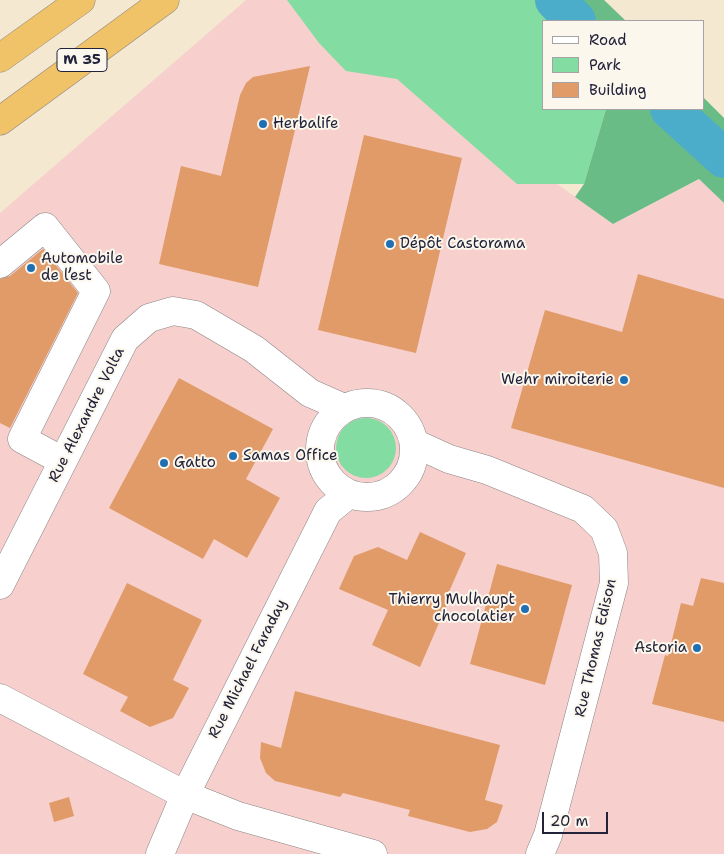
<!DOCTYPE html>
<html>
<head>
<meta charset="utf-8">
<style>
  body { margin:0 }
  #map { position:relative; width:724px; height:854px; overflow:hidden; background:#f4e8d0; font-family:"Shantell Sans",sans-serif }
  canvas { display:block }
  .legend { position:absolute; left:542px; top:20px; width:162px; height:90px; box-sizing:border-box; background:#fbf7ec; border:1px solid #a4a2a5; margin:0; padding:6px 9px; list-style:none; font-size:15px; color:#22223b }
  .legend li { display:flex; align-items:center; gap:10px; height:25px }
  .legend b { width:25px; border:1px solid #a4a2a5 }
  .scale { position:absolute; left:542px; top:812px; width:66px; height:22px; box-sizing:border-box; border:2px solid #22223b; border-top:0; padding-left:6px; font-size:15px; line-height:18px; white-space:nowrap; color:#22223b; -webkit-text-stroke:4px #fbf7ec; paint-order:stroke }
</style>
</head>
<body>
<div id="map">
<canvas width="724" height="854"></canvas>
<ul class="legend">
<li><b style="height:6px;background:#fff"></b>Road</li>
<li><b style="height:14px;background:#83dca1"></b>Park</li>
<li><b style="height:14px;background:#e09b69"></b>Building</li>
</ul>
<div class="scale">20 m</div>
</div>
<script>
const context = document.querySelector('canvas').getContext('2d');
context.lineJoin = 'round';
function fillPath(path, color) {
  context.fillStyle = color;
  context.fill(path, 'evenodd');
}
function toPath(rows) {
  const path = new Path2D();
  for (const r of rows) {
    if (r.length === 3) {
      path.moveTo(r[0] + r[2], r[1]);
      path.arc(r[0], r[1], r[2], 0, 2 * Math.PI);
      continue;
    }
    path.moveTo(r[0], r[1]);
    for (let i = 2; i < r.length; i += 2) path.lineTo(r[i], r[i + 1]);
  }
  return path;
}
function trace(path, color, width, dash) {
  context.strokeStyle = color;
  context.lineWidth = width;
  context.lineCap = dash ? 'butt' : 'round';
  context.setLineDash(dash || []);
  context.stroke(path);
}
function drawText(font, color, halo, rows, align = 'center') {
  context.font = font + ' "Shantell Sans",sans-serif';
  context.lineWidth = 4;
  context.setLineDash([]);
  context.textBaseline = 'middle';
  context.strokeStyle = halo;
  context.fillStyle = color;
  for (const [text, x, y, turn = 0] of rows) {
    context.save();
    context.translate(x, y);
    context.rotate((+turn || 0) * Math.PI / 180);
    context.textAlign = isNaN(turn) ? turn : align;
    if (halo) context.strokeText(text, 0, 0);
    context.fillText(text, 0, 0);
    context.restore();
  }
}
const built = toPath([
  [246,0,301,0,613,224,700,179,724,203,724,854,0,854,0,213]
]);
const green = toPath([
  [287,0,534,0,556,21,543,21,543,109,606,109,584,184,517,184,397,79,346,71,319,43],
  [366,448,30]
]);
const forest = toPath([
  [534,0,604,0,626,21,556,21],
  [703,97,724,118,724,203,699,179,613,224,575,197,584,184,606,109,703,109]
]);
const river = toPath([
  [555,0,576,21],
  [670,109,724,158]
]);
const building = toPath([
  [310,66,258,287,159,264,181,166,221,176,240,95,246,83,253,77],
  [364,135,462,158,416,353,318,330],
  [43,249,78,293,10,428,0,423,0,279,10,276],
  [638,274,724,299,724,488,511,428,545,310,622,332],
  [179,378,273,429,246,479,280,498,247,558,214,539,203,559,109,508],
  [420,532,466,553,445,601,448,602,420,667,372,645,388,610,339,589,354,556,378,547,407,560],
  [497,564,572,585,545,685,470,664],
  [701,578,724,583,724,722,652,704,665,655,668,656,681,603,693,606],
  [127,583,202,620,173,680,189,688,173,718,150,727,120,711,128,697,83,674],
  [295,691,500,745,485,800,503,805,497,822,487,829,470,832,408,816,410,810,343,793,340,797,275,781,266,773,260,758,261,742,281,748],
  [69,797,74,816,54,822,49,803]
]);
const minor = toPath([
  [0,264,45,227,96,291,22,439,63,461],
  [367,450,47],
  [414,443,449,459,487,470,583,509,604,529,613,553,614,583,548,835,540,854],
  [0,585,125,339,149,318,173,311,196,315,254,349,310,393,344,408],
  [0,698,185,795,238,816,373,854],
  [160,854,185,795,328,511,349,494]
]);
const highway = toPath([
  [0,58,81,0],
  [0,121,165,0]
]);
const markers = [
  [263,124,5,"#1f6fb2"],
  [390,244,5,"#1f6fb2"],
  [31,268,5,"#1f6fb2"],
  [624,380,5,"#1f6fb2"],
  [233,456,5,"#1f6fb2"],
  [164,463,5,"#1f6fb2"],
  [525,609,5,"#1f6fb2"],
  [697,648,5,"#1f6fb2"]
];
const shields = [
  [82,60,50]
];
const shieldNames = [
  ["M 35",82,60]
];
const poiNames = [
  ["Herbalife",273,124],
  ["Dépôt Castorama",400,244],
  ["Automobile",41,259],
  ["de l’est",41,276],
  ["Wehr miroiterie",614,380,"right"],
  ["Samas Office",243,456],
  ["Gatto",174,463],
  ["Thierry Mulhaupt",515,600,"right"],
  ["chocolatier",515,617,"right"],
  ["Astoria",687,648,"right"]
];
const streetNames = [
  ["Rue Alexandre Volta",87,415,-63],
  ["Rue Thomas Edison",596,648,-77],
  ["Rue Michael Faraday",248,669,-63]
];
fillPath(built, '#f7d0cd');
fillPath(green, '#83dca1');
fillPath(forest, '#6abc87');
trace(river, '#4badca', 40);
fillPath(building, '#e09b69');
trace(minor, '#8b8586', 29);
trace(highway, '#8b8586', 29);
trace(minor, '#fff', 28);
trace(highway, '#f0c369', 28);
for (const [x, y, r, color] of markers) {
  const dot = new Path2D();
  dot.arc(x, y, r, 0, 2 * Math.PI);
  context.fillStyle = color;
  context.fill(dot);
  trace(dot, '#fbf7ec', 2);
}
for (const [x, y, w] of shields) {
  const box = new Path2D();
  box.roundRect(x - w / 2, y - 11.5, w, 23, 4);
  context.fillStyle = '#fbf7ec';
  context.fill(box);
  trace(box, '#22223b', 1);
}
drawText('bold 14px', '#22223b', null, shieldNames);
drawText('15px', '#22223b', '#fbf7ec', poiNames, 'left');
drawText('15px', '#22223b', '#fbf7ec', streetNames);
</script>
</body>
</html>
